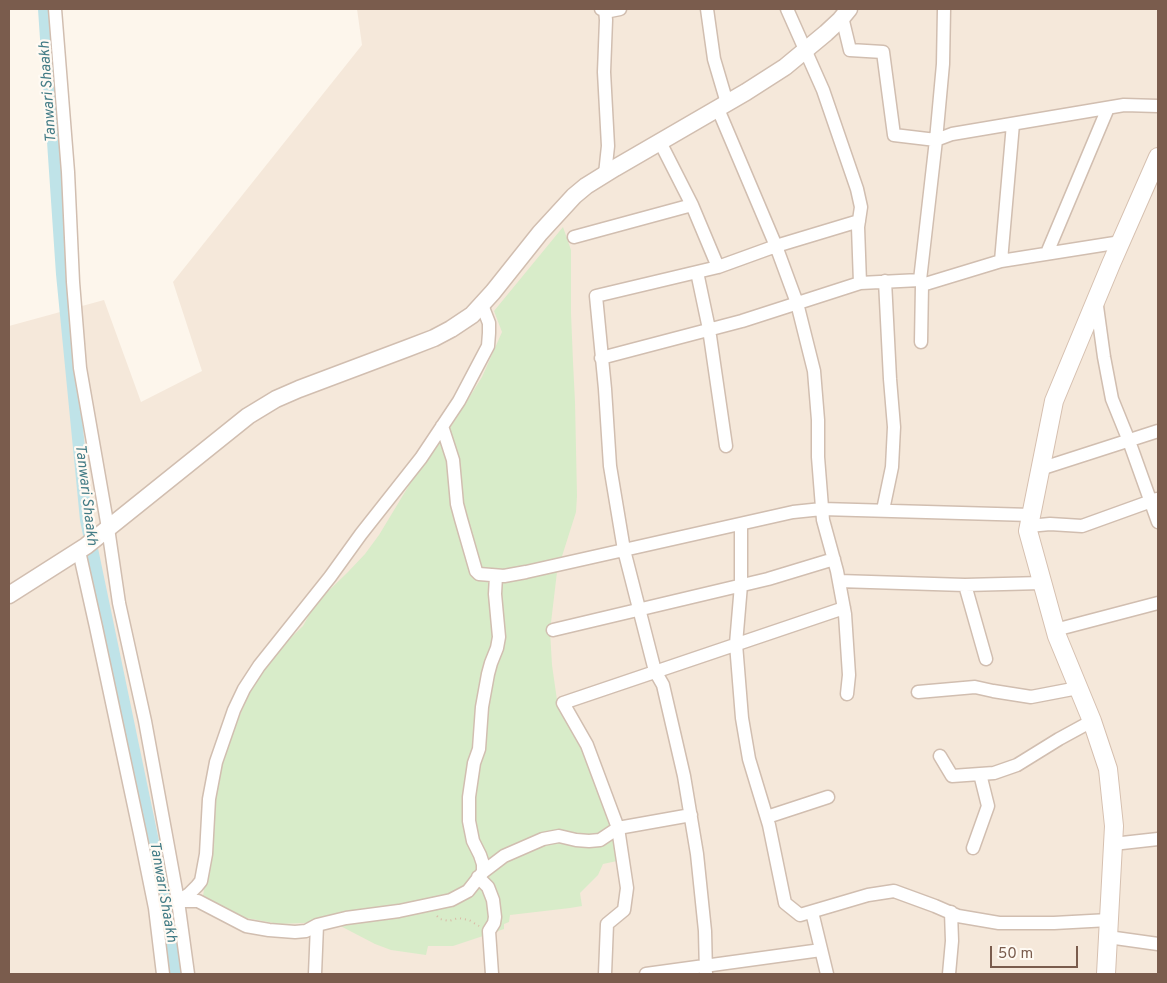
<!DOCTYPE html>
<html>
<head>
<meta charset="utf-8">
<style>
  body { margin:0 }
  #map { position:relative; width:1167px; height:983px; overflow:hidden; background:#fdf6ec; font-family:Overpass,sans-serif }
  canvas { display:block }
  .frame { position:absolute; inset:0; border:10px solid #7a5c4d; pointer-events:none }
  .scale { position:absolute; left:990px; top:946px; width:88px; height:22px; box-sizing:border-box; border:2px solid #7a5c4d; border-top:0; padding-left:6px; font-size:15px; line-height:18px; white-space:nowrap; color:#7a5c4d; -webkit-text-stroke:4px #fffaf3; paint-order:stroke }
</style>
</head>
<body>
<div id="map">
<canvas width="1167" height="983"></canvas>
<div class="frame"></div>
<div class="scale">50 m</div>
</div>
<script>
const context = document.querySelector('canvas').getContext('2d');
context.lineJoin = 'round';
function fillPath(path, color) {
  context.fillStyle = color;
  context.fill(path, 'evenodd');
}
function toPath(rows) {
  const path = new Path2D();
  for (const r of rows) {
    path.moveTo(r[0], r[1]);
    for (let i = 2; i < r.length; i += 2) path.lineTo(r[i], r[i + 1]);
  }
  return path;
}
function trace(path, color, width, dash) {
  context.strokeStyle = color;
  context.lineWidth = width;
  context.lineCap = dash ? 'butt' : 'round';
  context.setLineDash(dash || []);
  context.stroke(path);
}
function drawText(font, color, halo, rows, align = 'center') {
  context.font = font + ' Overpass,sans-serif';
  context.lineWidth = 4.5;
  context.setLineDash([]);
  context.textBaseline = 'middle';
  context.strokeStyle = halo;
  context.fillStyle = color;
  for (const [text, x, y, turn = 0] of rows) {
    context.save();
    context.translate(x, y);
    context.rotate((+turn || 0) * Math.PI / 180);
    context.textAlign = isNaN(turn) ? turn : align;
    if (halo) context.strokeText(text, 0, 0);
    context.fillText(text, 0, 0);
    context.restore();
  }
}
const residential = toPath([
  [357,9,1158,9,1158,974,9,974,9,326,104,300,141,402,202,371,173,282,362,45]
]);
const green = toPath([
  [563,227,571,250,571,313,573,362,575,402,577,496,576,512,557,572,550,631,552,665,557,700,576,731,613,824,617,861,603,864,598,875,580,893,582,906,570,908,510,915,509,922,504,924,504,929,453,946,428,946,426,955,391,950,375,944,329,920,304,923,279,924,241,917,212,902,203,896,206,877,212,800,220,769,237,722,253,685,269,659,303,626,315,604,348,572,365,554,379,535,411,482,452,425,482,377,502,332,494,311]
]);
const canal = toPath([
  [44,9,62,274,86,520,160,875,176,974]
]);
const path = toPath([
  [437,916,440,919,449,921,458,918,469,920,479,926]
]);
const minor = toPath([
  [55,9,68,172,73,282,80,368,108,528,119,603,145,721,163,819,178,901,188,974],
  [601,9,605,9,606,20,604,72,608,146,605,174],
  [707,9,714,59,727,103],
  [787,9,823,90,857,189,861,207,858,227,860,283],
  [605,12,620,9],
  [842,17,850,50,883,52,894,135,936,140,952,134,1124,105,1158,106],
  [718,109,776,246,797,303,814,371,818,420,818,457,823,520,837,571,845,614,849,675,847,694],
  [660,142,692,205,718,267],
  [574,237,692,205],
  [1047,253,1108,108],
  [1001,261,1013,124],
  [697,272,709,329,726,446],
  [922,285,1001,261,1121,242],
  [1096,299,1104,357,1112,399,1129,441,1158,522],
  [921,342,922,285,920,280,936,140,943,64,944,9],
  [601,358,742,321,860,283,920,280],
  [442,426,453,460,457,504,461,519,476,571,479,574,504,576,526,572,793,512,822,509,1031,515],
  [1040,469,1158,431],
  [883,510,892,467,894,427,890,379,885,281],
  [741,524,741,585,736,644,742,718,749,759,769,825,785,903,800,915,868,895,894,891,935,906,958,916,999,923,1054,923,1109,920],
  [1029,526,1050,524,1082,526,1157,499],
  [79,551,96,627,140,834,155,908,163,974],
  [839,581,965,585,1042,583],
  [965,585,986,659],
  [553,630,768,579,834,559],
  [1055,630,1158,603],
  [918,692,975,687,993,691,1031,697,1078,688],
  [940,756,952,776,994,773,1017,765,1059,739,1092,721],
  [767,817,828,797],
  [1113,844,1158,839],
  [973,848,988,806,980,774],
  [483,872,504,856,543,839,559,836,576,840,589,841,600,840,618,828,691,815],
  [478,877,488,887,493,900,495,917,494,923,489,931,492,974],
  [178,901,189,894,197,886,201,881,206,854,209,799,216,762,234,710,244,689,259,666,330,577,361,534,421,458,459,401,488,346,489,333,489,323,482,305],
  [178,901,198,901,246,926,269,930,295,932,306,931,317,925,346,918,399,911,451,900,468,891,483,872,483,864,480,855,473,841,469,821,469,797,474,763,479,749,482,707,488,674,491,663,497,648,499,637,495,594,496,576],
  [812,912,827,974],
  [1108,937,1158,944],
  [315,974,317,925],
  [605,974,607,924,624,910,627,888,618,828,587,745,563,703,844,608],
  [646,974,821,950],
  [706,974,705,931,697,854,684,776,663,685,655,671,624,550,610,466,605,389,596,296,718,267,776,246,859,221],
  [949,974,952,941,951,912]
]);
const tertiary = toPath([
  [9,595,86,546,248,416,276,399,299,389,408,348,434,338,451,329,472,315,493,292,540,233,574,196,586,186,615,168,746,92,785,67,826,33,840,20,849,9]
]);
const secondary = toPath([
  [1106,974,1114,826,1108,769,1092,721,1057,636,1028,531,1054,401,1111,264,1158,157]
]);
const waterNames = [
  ["Tanwari Shaakh",49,92,-94],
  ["Tanwari Shaakh",85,495,83],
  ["Tanwari Shaakh",162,892,80]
];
fillPath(residential, '#f5e8da');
fillPath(green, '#d8ecc9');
trace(canal, '#bfe3e8', 12);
trace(minor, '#d1beb0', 15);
trace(tertiary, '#d1beb0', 19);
trace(secondary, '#d6c0b0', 20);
trace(path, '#d9b8a5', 2, [1, 4]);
trace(minor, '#fff', 12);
trace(tertiary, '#fff', 16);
trace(secondary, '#fff', 18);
drawText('italic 15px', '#437c86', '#fffaf3', waterNames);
</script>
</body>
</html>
